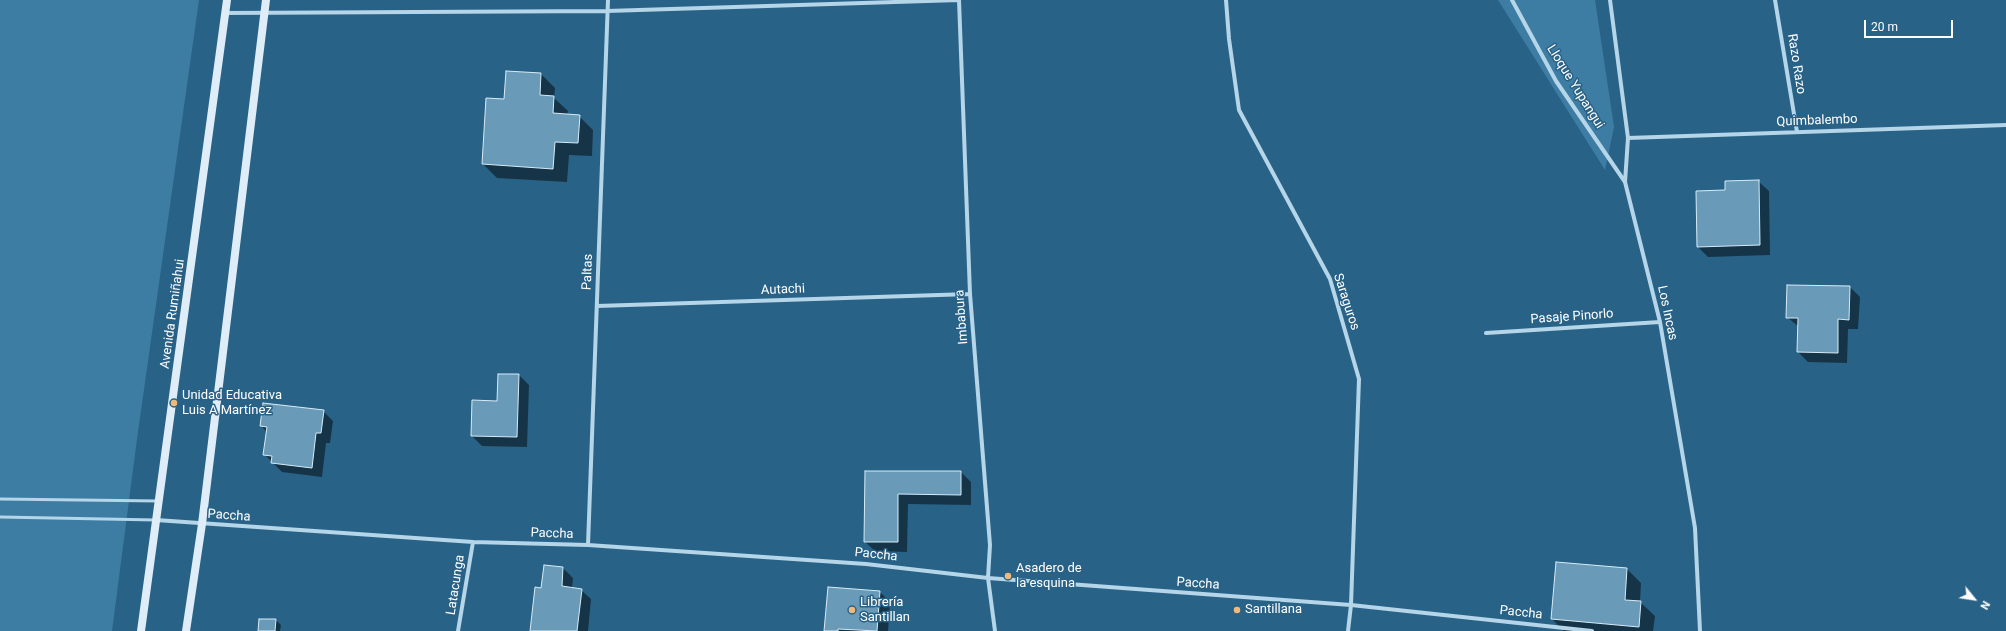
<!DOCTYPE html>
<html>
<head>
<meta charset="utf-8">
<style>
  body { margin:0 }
  #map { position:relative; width:2006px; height:631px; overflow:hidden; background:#296287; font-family:Roboto,sans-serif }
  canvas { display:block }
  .north { position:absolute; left:1954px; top:579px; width:40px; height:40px; -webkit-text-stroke:3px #296287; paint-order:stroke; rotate:120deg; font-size:11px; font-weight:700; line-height:16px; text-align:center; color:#fff }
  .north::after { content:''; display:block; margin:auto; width:14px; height:18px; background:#fff; clip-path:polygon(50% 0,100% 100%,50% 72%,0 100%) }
  .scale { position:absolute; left:1864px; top:20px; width:89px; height:18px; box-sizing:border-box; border:2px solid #fff; border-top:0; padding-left:5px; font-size:12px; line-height:14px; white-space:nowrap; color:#fff; -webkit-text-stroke:3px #296287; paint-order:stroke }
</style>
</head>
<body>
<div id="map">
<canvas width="2006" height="631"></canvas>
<div class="north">N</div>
<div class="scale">20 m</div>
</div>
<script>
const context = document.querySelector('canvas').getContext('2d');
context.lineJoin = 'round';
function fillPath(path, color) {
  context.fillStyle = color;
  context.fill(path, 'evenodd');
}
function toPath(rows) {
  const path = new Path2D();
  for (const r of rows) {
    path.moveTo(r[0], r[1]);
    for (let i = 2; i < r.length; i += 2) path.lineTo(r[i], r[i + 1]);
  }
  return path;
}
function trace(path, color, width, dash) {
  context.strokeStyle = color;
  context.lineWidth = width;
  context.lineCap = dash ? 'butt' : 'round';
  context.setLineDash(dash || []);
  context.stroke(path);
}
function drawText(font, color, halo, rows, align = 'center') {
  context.font = font + ' Roboto,sans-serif';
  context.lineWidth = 3;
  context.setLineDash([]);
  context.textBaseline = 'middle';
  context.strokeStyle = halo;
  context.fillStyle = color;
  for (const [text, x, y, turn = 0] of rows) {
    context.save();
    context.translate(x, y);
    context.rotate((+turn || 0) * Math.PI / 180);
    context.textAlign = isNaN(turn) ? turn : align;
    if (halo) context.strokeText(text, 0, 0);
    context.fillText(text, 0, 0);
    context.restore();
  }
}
const green = toPath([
  [0,0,199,0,137,439,112,631,0,631],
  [1498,0,1595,0,1614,127,1605,170]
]);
const shadow = toPath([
  [507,72,541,74,555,88,554,98,568,111,567,115,579,116,593,130,592,156,569,155,567,182,497,178,483,164,505,100],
  [1759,182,1769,191,1770,255,1708,257,1698,247,1726,191],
  [1850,287,1860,297,1858,329,1848,329,1847,363,1808,362,1798,352,1799,327,1787,317],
  [519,375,529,385,527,447,482,446,472,436],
  [323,411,333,421,330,443,326,443,322,477,282,472,264,454,267,432,261,426],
  [866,472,961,472,971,482,971,505,908,504,907,552,875,551,865,542],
  [1557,563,1627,569,1641,583,1640,602,1655,616,1653,631,1564,631,1552,619],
  [563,568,573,578,572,588,581,590,591,599,588,631,531,631,542,589],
  [828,588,880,592,890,602,888,631,825,631],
  [276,620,281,625,280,631,259,631]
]);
const building = toPath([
  [506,71,541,73,540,95,554,96,553,113,580,115,578,143,555,142,553,169,482,164,486,98,504,99,506,71],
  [1759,180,1760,245,1697,247,1696,191,1725,190,1725,181,1759,180],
  [1787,285,1850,286,1849,320,1838,319,1838,353,1797,352,1798,318,1786,318,1787,285],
  [498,374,519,374,517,437,471,436,472,400,497,401,498,374],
  [263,403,324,410,321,433,316,433,312,468,271,463,272,456,263,455,267,427,260,426,263,403],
  [865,471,961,471,961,495,898,494,898,542,864,542,865,471],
  [1556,562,1627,568,1625,600,1641,601,1639,627,1551,619,1556,562],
  [544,565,563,567,562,586,582,589,577,631,530,631,535,587,541,588,544,565],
  [828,587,880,591,877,631,838,629,838,631,824,631,828,587],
  [259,619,276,619,275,631,258,631,259,619]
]);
const service = toPath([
  [0,499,158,501],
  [0,517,156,520]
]);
const minor = toPath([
  [959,0,970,294,990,545,988,578,995,631],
  [1226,0,1229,39,1239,110,1330,279,1359,379,1351,605,1348,631],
  [1512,0,1556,81,1625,182],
  [1610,0,1628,138,1625,182,1660,322,1695,528,1700,631],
  [1775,0,1797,132],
  [225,13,607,11,959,0],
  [1628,138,2006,125],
  [597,306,970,294],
  [1486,333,1660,322],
  [156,520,473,542,588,545,866,564,988,578,1351,605,1592,631],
  [588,545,608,0],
  [458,631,473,542]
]);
const secondary = toPath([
  [141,631,227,0],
  [186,631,202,524,266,0]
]);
const markers = [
  [174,403,4,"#efba7c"],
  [1008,576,4,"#efba7c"],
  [852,610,4,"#efba7c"],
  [1237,610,4,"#efba7c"]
];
const streetNames = [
  ["Razo Razo",1796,64,81],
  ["Lloque Yupangui",1575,87,58],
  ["Quimbalembo",1817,121,-2],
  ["Paltas",588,272,-88],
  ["Autachi",783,290,-2],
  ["Saraguros",1346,302,72],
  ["Los Incas",1667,313,78],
  ["Avenida Rumiñahui",173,314,-82],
  ["Imbabura",962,317,-94],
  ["Pasaje Pinorlo",1572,317,-4],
  ["Paccha",229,516,4],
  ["Paccha",552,534,2],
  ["Paccha",876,555,6],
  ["Paccha",1198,584,4],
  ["Latacunga",456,585,-81],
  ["Paccha",1521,613,6]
];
const poiNames = [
  ["Unidad Educativa",182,396],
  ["Luis A Martínez",182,411],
  ["Asadero de",1016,569],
  ["la esquina",1016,584],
  ["Librería",860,603],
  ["Santillan",860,618],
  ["Santillana",1245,610]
];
fillPath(green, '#3e7da3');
fillPath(shadow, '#0007');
fillPath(building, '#699bb9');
trace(building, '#d8ebf6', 1);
trace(service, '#b5d5e8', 3);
trace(minor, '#b5d5e8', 4);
trace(secondary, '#deedf7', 8);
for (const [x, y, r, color] of markers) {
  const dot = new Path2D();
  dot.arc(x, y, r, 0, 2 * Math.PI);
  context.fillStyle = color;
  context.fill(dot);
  trace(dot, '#296287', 1.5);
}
drawText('13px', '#fff', '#296287', streetNames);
drawText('13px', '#fff', '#296287', poiNames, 'left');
</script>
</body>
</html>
